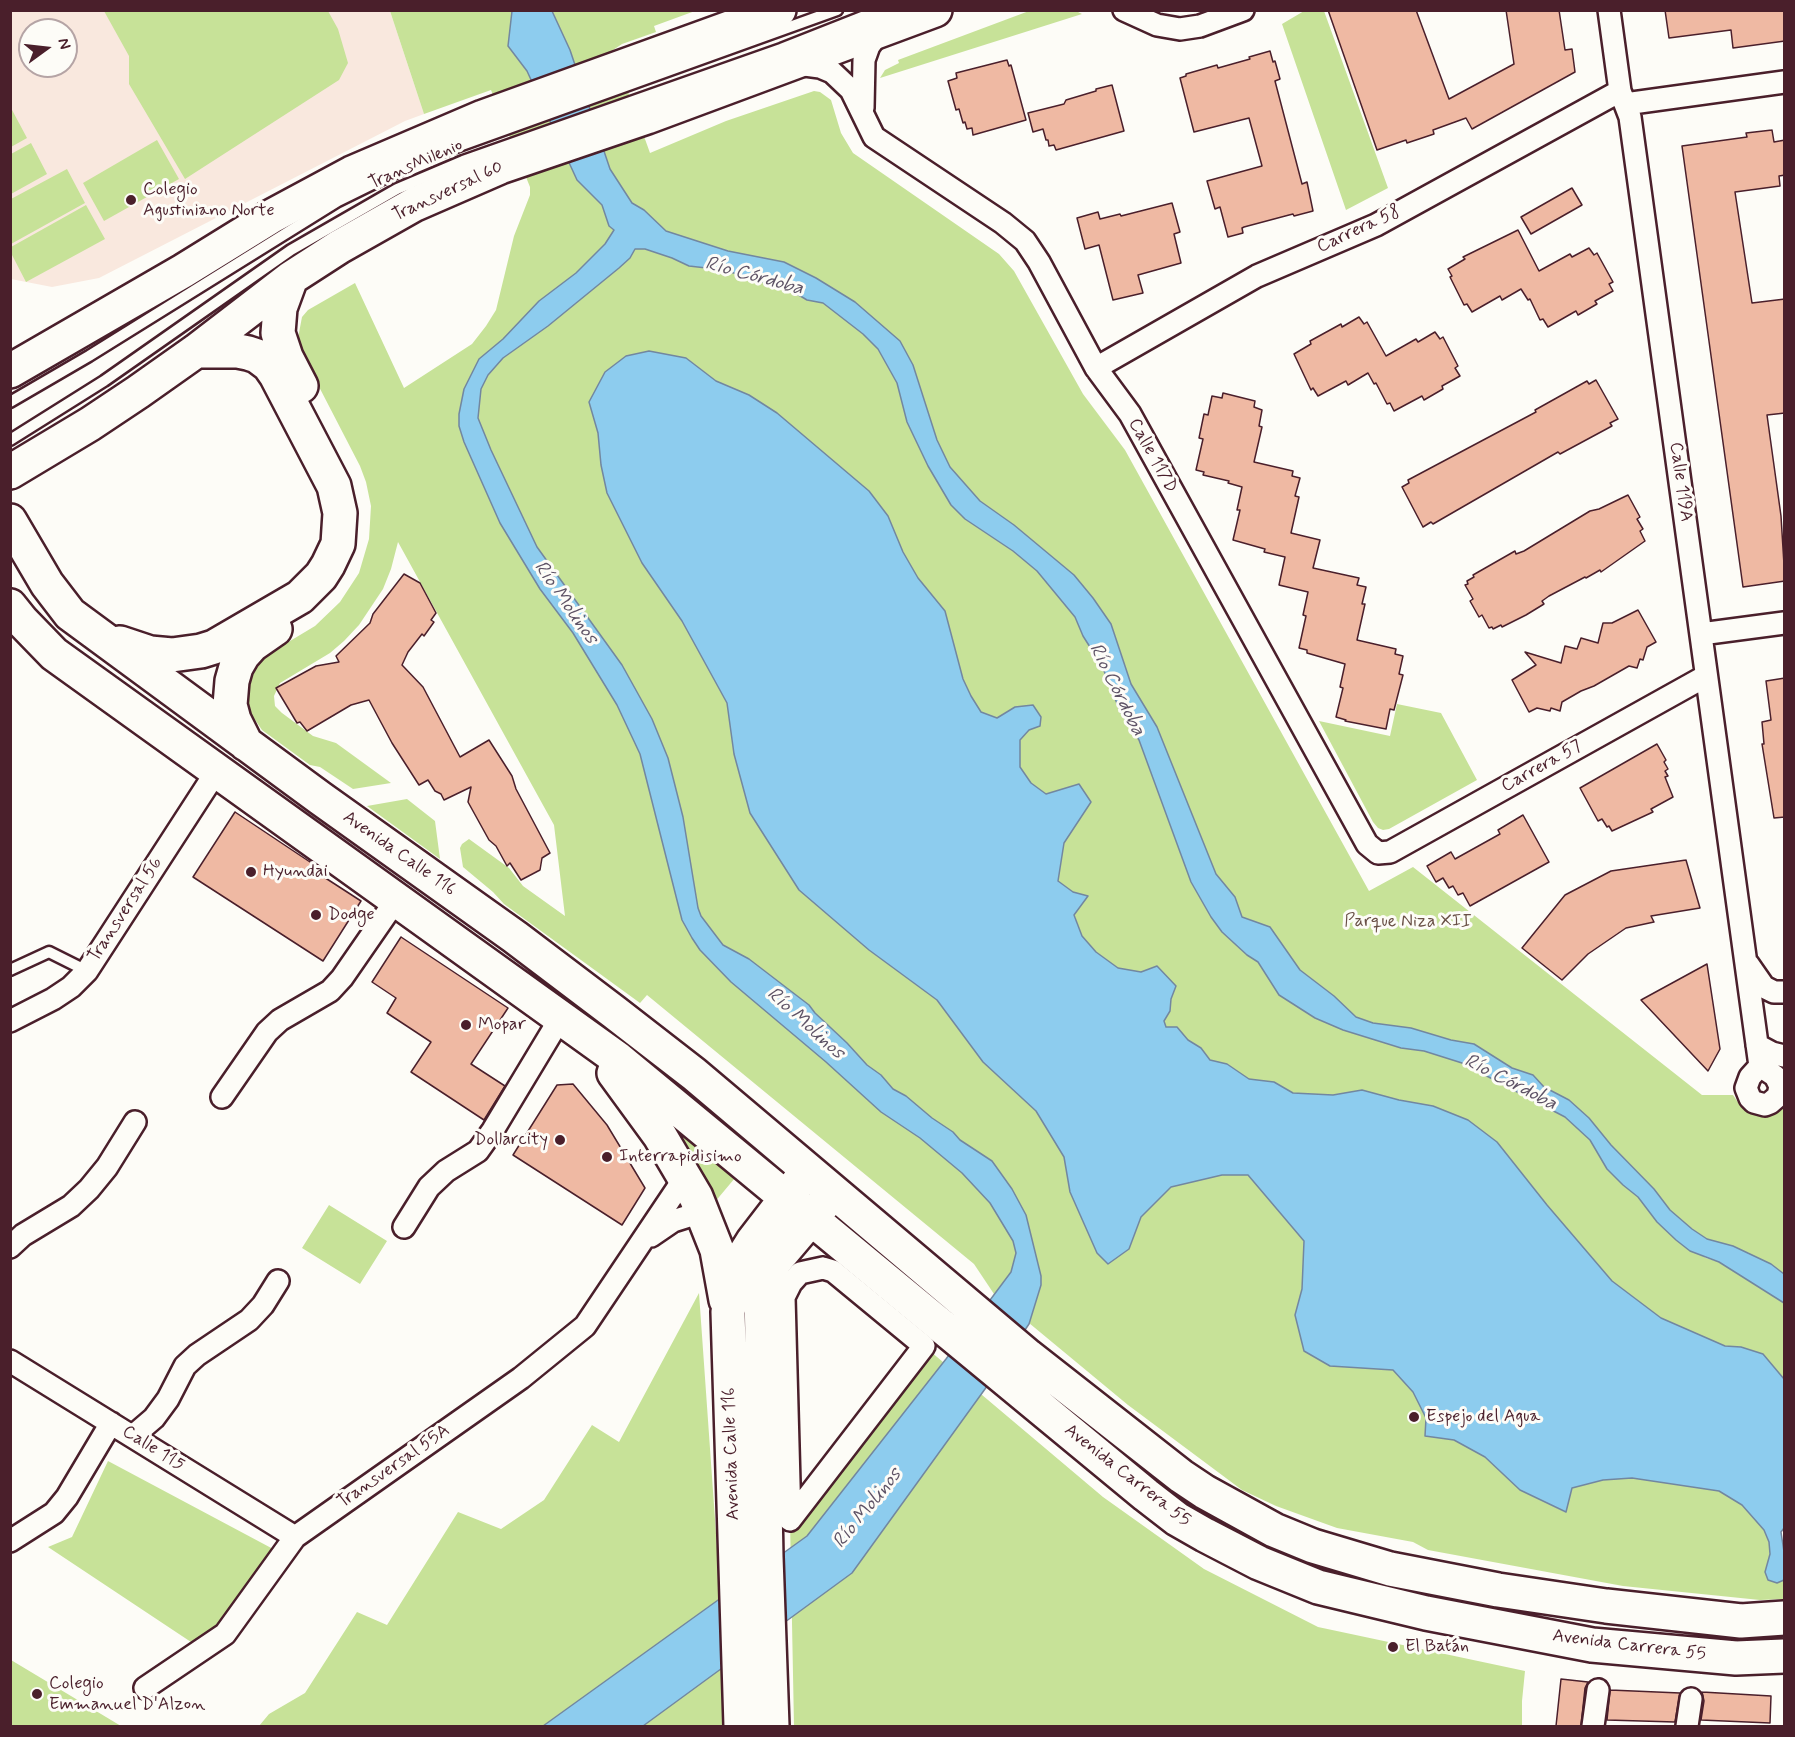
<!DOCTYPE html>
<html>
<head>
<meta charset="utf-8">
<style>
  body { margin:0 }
  #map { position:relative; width:1795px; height:1737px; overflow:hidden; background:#fdfcf7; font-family:Mynerve,sans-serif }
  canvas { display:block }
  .frame { position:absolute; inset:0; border:12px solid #4a1f2b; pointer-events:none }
  .north { position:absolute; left:18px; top:18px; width:60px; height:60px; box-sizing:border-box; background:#fdfcf7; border:2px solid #b5a4a5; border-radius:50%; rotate:75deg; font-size:16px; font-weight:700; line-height:24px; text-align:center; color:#4a1f2b }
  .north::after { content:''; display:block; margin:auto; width:21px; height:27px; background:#4a1f2b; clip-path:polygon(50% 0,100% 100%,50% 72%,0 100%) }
</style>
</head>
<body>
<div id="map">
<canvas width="1795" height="1737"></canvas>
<div class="frame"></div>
<div class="north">N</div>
</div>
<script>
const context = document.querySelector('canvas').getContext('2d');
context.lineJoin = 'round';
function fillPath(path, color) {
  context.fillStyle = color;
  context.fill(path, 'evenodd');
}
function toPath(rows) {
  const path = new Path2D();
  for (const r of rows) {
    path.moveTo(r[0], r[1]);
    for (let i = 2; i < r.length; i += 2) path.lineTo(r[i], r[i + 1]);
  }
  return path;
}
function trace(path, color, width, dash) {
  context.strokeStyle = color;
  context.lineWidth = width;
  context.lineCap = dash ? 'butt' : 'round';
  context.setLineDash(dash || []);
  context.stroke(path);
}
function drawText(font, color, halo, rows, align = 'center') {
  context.font = font + ' Mynerve,sans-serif';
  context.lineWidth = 6;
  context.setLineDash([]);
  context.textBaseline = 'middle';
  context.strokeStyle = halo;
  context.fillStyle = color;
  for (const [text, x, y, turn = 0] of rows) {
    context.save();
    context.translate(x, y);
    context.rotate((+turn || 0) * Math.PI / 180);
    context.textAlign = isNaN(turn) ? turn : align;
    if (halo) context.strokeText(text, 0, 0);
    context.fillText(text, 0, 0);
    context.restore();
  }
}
const built = toPath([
  [10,11,390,11,424,114,405,121,99,278,52,287,11,279],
  [30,30,66,30,66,66,30,66]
]);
const green = toPath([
  [104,11,328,11,338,29,348,63,339,80,185,179,129,84,129,56],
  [390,11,512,11,513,13,508,46,527,71,577,180,602,205,609,226,635,249,645,249,672,258,689,266,724,270,792,291,807,300,824,303,863,334,878,349,886,363,897,383,907,422,928,466,951,505,965,519,1013,551,1037,571,1075,617,1083,636,1102,666,1120,711,1139,740,1191,882,1211,917,1222,932,1247,955,1258,962,1280,995,1315,1018,1343,1030,1401,1048,1424,1051,1462,1063,1565,1117,1590,1140,1607,1169,1623,1185,1638,1197,1657,1222,1676,1240,1706,1258,1719,1262,1784,1303,1784,1379,1741,1347,1725,1346,1661,1318,1612,1281,1547,1205,1497,1142,1433,1106,1399,1100,1362,1090,1333,1095,1293,1093,1274,1082,1249,1079,1227,1064,1210,1060,1201,1048,1188,1040,1177,1027,1166,1027,1164,1021,1170,1011,1171,999,1141,972,1118,968,1096,952,1082,936,1074,914,1073,892,1058,881,1064,843,1072,828,1079,784,1046,794,1031,783,1020,767,1020,740,1029,730,1040,726,1015,707,997,718,981,712,971,696,963,679,945,611,918,578,903,552,749,395,716,381,686,358,589,402,598,433,601,465,642,563,682,621,727,703,734,754,869,950,937,1000,983,1062,1036,1111,1064,1157,1070,1192,1097,1253,1129,1249,1141,1217,1171,1187,1222,1175,1248,1175,1304,1241,1302,1289,1295,1315,1330,1366,1393,1370,1413,1392,1426,1418,1425,1436,1454,1440,1485,1457,1520,1490,1565,1512,1572,1488,1603,1480,1632,1478,1719,1491,1742,1505,1764,1530,1769,1542,1770,1554,1765,1572,1768,1580,1777,1583,1784,1580,1784,1599,1760,1600,1623,1586,1428,1550,1413,1542,1337,1528,1276,1506,1242,1490,1128,1405,994,1294,974,1264,647,995,640,1003,504,904,493,892,463,867,460,848,462,844,469,839,509,868,523,886,565,916,554,825,398,542,391,569,383,589,359,625,344,641,330,653,280,683,274,696,275,706,282,713,313,736,336,743,391,783,353,789,320,767,310,765,262,730,251,714,245,697,248,679,253,670,265,656,315,626,340,602,359,573,369,539,371,506,366,482,360,466,301,352,298,338,302,317,308,310,355,283,404,388,472,344,486,326,496,310,514,236,530,195,530,187,491,90,424,114],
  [552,11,695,11,654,26,656,32,622,44,613,50,650,153,726,121,814,91,820,92,831,100,841,133,853,153,999,254,1014,271,1083,394,1125,450,1369,891,1413,867,1702,1095,1733,1095,1742,1108,1756,1114,1763,1115,1784,1103,1784,1274,1771,1264,1755,1258,1749,1253,1707,1239,1692,1229,1670,1210,1654,1189,1611,1145,1589,1118,1569,1100,1544,1087,1533,1075,1512,1068,1474,1044,1451,1040,1411,1028,1373,1023,1356,1017,1334,996,1300,970,1270,927,1242,917,1235,897,1216,874,1157,727,1131,684,1111,624,1093,598,1074,575,1014,525,980,501,950,467,937,440,913,365,855,302,816,278,784,262,728,251,666,231,644,210,632,203,610,169,570,50],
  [1029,11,1076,11,1082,14,880,78,885,70,899,63,898,60],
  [1304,11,1324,11,1388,188,1346,210,1282,24],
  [11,108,27,138,11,147,10,147],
  [157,140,179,179,104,221,83,183],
  [31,143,47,174,11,194,11,154],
  [67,169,85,203,11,244,11,199],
  [86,205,105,239,26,282,11,253,11,247],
  [1397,704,1441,713,1477,780,1389,829,1383,830,1378,828,1373,822,1319,721,1390,736],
  [407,799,435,821,440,859,367,806],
  [659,1104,740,1172,714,1203],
  [329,1205,387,1241,360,1284,302,1248],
  [699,1293,726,1675,722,1726,259,1726,269,1714,305,1693,357,1612,387,1625,458,1512,501,1529,544,1500,592,1425,619,1442],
  [924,1346,1103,1497,1204,1569,1318,1627,1525,1671,1522,1701,1522,1726,794,1726,790,1520],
  [108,1461,275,1550,223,1621,191,1642,48,1547,72,1537],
  [11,1660,121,1726,11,1726]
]);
const water = toPath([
  [512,11,552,11,570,50,610,169,632,203,644,210,666,231,728,251,784,262,816,278,855,302,900,341,913,365,937,440,950,467,980,501,1014,525,1074,575,1093,598,1111,624,1131,684,1157,727,1216,874,1235,897,1242,917,1270,927,1300,970,1334,996,1356,1017,1373,1023,1411,1028,1451,1040,1474,1044,1512,1068,1533,1075,1544,1087,1569,1100,1589,1118,1611,1145,1654,1189,1670,1210,1692,1229,1707,1239,1733,1246,1771,1264,1784,1274,1784,1303,1719,1262,1690,1251,1676,1240,1657,1222,1638,1197,1623,1185,1607,1169,1590,1140,1565,1117,1462,1063,1424,1051,1401,1048,1343,1030,1315,1018,1279,995,1258,962,1247,955,1222,932,1211,917,1191,882,1139,740,1120,711,1102,666,1083,636,1075,617,1037,571,1013,551,965,519,951,505,928,466,907,422,897,383,878,349,863,334,823,303,807,300,792,291,724,270,689,266,672,258,645,249,635,249,630,258,619,268,548,326,503,358,488,375,481,389,478,418,491,450,537,547,622,665,652,719,668,758,683,817,698,908,701,916,723,945,749,959,809,1005,815,1013,847,1043,867,1065,881,1075,893,1089,906,1096,932,1118,953,1132,960,1140,992,1161,1012,1189,1026,1215,1041,1276,1041,1285,1029,1324,985,1389,852,1573,643,1726,543,1726,807,1536,946,1359,1011,1272,1016,1253,1013,1241,990,1203,962,1173,920,1138,881,1112,826,1062,731,982,700,950,692,938,682,920,640,754,617,705,573,633,540,589,500,523,464,442,459,426,459,414,464,389,479,359,503,339,539,301,576,273,605,244,614,230,609,226,602,205,577,180,527,71,508,46,512,11],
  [649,351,686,358,716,381,749,395,777,413,869,491,888,516,903,552,918,578,945,611,963,679,971,696,981,712,997,718,1015,707,1033,705,1041,717,1040,726,1029,730,1020,740,1020,767,1031,783,1046,794,1079,784,1091,802,1064,843,1058,881,1073,892,1088,896,1074,915,1082,936,1096,952,1118,968,1141,972,1157,966,1176,986,1171,999,1170,1011,1164,1021,1166,1027,1177,1027,1188,1040,1201,1048,1210,1060,1227,1064,1249,1079,1274,1082,1293,1093,1333,1095,1362,1090,1399,1100,1433,1106,1468,1120,1497,1142,1547,1205,1612,1281,1661,1318,1725,1346,1741,1347,1763,1354,1784,1379,1784,1528,1781,1532,1784,1552,1784,1580,1777,1583,1768,1580,1765,1572,1770,1554,1769,1542,1764,1530,1742,1505,1719,1491,1632,1478,1603,1480,1572,1488,1566,1512,1520,1490,1485,1457,1454,1440,1425,1436,1426,1418,1413,1392,1393,1370,1330,1366,1304,1351,1295,1315,1302,1289,1304,1241,1248,1175,1222,1175,1171,1187,1141,1217,1129,1249,1108,1264,1097,1253,1070,1192,1064,1157,1036,1111,983,1062,937,1000,869,950,799,890,750,813,734,754,727,703,682,621,642,563,607,493,601,465,598,433,589,402,605,372,626,356,649,351]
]);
const building = toPath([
  [1328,10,1416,10,1449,99,1514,64,1506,10,1559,10,1565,50,1572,49,1575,72,1472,129,1466,118,1433,130,1434,134,1407,143,1406,140,1377,150,1328,10],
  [1665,10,1785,10,1785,41,1733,48,1731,30,1669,38,1665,10],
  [1270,51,1273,62,1275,61,1280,79,1275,81,1302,184,1307,182,1313,211,1294,216,1293,214,1289,215,1244,227,1242,228,1243,233,1228,237,1220,207,1215,209,1207,181,1262,166,1249,118,1194,132,1180,78,1186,76,1186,74,1217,65,1218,68,1250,59,1249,57,1270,51],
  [1007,60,1009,66,1011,65,1026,120,973,135,972,128,967,129,965,122,963,123,959,109,956,110,948,81,957,78,956,73,1007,60],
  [1112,85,1124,131,1056,150,1054,145,1049,146,1048,140,1046,140,1043,129,1033,132,1028,113,1064,104,1066,100,1096,91,1096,89,1112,85],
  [1772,130,1774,142,1785,140,1785,175,1779,176,1780,186,1735,192,1752,303,1785,299,1785,413,1767,415,1781,516,1785,581,1743,587,1682,146,1747,137,1746,133,1772,130],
  [1572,188,1582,205,1531,234,1521,217,1572,188],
  [1172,203,1180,232,1174,234,1181,263,1138,275,1143,293,1113,300,1099,245,1085,249,1077,218,1098,212,1100,219,1120,214,1121,216,1172,203],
  [1518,230,1539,271,1570,254,1572,257,1589,248,1594,255,1597,253,1613,282,1609,284,1613,291,1595,301,1597,304,1578,315,1576,311,1548,327,1543,319,1540,320,1530,299,1528,300,1521,289,1502,300,1500,296,1472,312,1467,304,1464,305,1450,277,1452,276,1448,269,1465,259,1463,257,1518,230],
  [1359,317,1364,324,1367,322,1386,356,1416,339,1418,342,1435,332,1440,339,1443,337,1458,366,1455,368,1460,376,1442,386,1443,389,1424,400,1422,396,1394,411,1390,403,1387,404,1376,383,1374,384,1368,373,1348,385,1346,381,1318,396,1313,388,1311,390,1294,354,1311,344,1310,341,1341,324,1342,327,1359,317],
  [1596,380,1618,419,1610,423,1612,426,1560,454,1558,452,1433,524,1431,522,1423,527,1402,487,1409,483,1408,480,1536,412,1535,410,1587,381,1589,384,1596,380],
  [1223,393,1255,401,1254,407,1262,410,1259,426,1262,427,1254,462,1293,471,1292,476,1300,478,1295,496,1299,497,1291,533,1320,540,1313,568,1359,578,1357,585,1366,587,1362,604,1365,604,1357,640,1396,649,1395,654,1403,656,1399,674,1403,675,1394,710,1390,709,1386,729,1345,721,1346,720,1336,717,1343,688,1340,687,1345,664,1307,653,1307,650,1299,648,1306,616,1303,615,1308,592,1279,585,1285,557,1264,552,1265,549,1233,540,1240,510,1237,510,1242,487,1228,483,1229,481,1203,475,1204,472,1196,470,1203,439,1199,438,1204,414,1208,415,1212,396,1222,398,1223,393],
  [1628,495,1640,517,1637,519,1643,529,1640,531,1645,541,1601,572,1600,570,1586,578,1585,577,1549,596,1542,601,1544,604,1526,615,1502,627,1501,625,1493,629,1492,627,1489,628,1482,615,1479,617,1470,601,1473,599,1465,585,1468,584,1467,581,1474,577,1473,575,1515,551,1516,554,1524,551,1590,511,1599,509,1628,495],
  [404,574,420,583,436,613,431,620,434,622,424,636,422,634,408,652,402,665,423,687,460,757,489,740,512,776,516,789,550,853,542,858,540,870,521,880,510,863,507,866,496,846,489,840,468,802,471,787,444,800,441,794,435,791,428,780,419,785,392,743,369,700,351,705,307,731,300,722,297,723,276,688,316,666,339,662,336,656,370,623,373,614,404,574],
  [1638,610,1656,642,1647,647,1643,660,1640,659,1637,668,1629,666,1594,686,1581,691,1562,702,1560,711,1551,708,1550,711,1537,708,1529,712,1512,680,1536,665,1525,652,1561,663,1565,646,1577,649,1581,638,1598,643,1603,623,1612,623,1638,610],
  [1785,678,1785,817,1774,818,1762,744,1764,744,1762,722,1771,720,1766,681,1785,678],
  [1657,744,1666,760,1664,762,1668,769,1665,771,1668,776,1665,777,1673,797,1651,809,1653,812,1612,831,1609,826,1607,827,1602,819,1598,821,1580,788,1657,744],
  [235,812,313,864,310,868,361,901,323,961,193,877,235,812],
  [1523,815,1549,862,1470,906,1463,893,1458,895,1453,886,1449,888,1443,878,1436,882,1427,866,1451,852,1455,859,1500,834,1498,830,1523,815],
  [1686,860,1700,908,1651,916,1654,922,1626,928,1588,954,1562,980,1522,948,1565,895,1611,871,1686,860],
  [401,937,508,1008,471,1064,505,1086,484,1120,411,1072,431,1042,387,1013,396,998,372,982,401,937],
  [1707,964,1720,1049,1708,1071,1641,1000,1707,964],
  [573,1084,607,1125,645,1188,622,1225,513,1155,557,1085,573,1084],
  [1561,1679,1588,1682,1585,1688,1581,1726,1556,1726,1561,1679],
  [1610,1690,1680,1693,1675,1722,1607,1720,1610,1690],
  [1702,1692,1771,1696,1770,1723,1701,1720,1704,1701,1702,1692]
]);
const lane = toPath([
  [445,151,837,10],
  [10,402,89,356,338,201,403,169],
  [10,440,104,381,291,250,397,189,463,161,781,49,880,10],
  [10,970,49,952,87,971]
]);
const street = toPath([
  [1124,10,1157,25,1180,29,1200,26,1243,10],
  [1609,10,1620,91,1630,117,1760,1066,1775,1076,1780,1086,1778,1096,1770,1103,1765,1105,1754,1102,1750,1098,1746,1088,1750,1077,1760,1066],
  [797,64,820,67,832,72,851,90,874,137,1003,223,1025,241,1039,262,1096,368,1130,414,1367,844,1378,853,1390,852,1706,676],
  [1625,104,1784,82],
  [863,108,864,60,869,46,880,31],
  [1096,368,1257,276,1376,225,1620,91],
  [1701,634,1784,623],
  [1748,964,1764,987,1774,992,1784,992],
  [10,1021,53,999,71,987,87,971,216,772],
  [1757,1045,1772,1053,1784,1056],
  [222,1097,267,1032,280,1020,330,991,342,978,396,900],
  [404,1227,429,1187,446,1171,478,1151,493,1130,561,1017],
  [651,1236,673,1221,692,1215,704,1214],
  [10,1247,23,1235,71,1206,89,1189,107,1167,135,1122],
  [823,1268,833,1271,924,1346,790,1520,784,1297,791,1283,800,1273,823,1268],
  [10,1361,295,1537],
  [133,1436,154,1418,168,1399,185,1366,197,1355,249,1320,263,1305,278,1281],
  [10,1541,54,1513,67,1497,111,1423],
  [145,1688,225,1634,295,1537,521,1378,585,1326,685,1177],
  [1593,1726,1598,1690],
  [1687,1726,1691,1699]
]);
const primary = toPath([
  [291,278,280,308,278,333,286,357,301,386],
  [10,371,183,271,272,216,352,173,483,117,779,10],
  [10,472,90,424,138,392,196,351,291,278,339,247,415,204,500,167,647,117,935,10],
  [10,521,47,584,70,614,320,798,515,937,614,1012,694,1074,1028,1356,1181,1476,1205,1492,1274,1530,1313,1546,1390,1569,1498,1590,1606,1606,1741,1621,1784,1618],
  [10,606,22,621,54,654,618,1059,1146,1495,1177,1519,1205,1535,1259,1563,1318,1587,1426,1613,1592,1645,1736,1658,1784,1656],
  [120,643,150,653,172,655,201,651,214,647,300,597,321,576,328,565,338,544,340,513,334,486,276,375,269,365,257,356,248,353,238,351,196,351],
  [246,744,234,720,230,705,232,681,236,667,243,655,252,645,275,629],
  [614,1073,660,1136,696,1197,717,1250,726,1300],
  [741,1726,728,1312,735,1275,743,1257,753,1241,800,1180],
  [772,1726,766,1557,761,1290,775,1261,825,1202]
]);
const markers = [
  [131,200,6,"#4a1f2b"],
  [251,872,6,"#4a1f2b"],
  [316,915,6,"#4a1f2b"],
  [466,1025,6,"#4a1f2b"],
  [560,1140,6,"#4a1f2b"],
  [607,1157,6,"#4a1f2b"],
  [1414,1417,6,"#4a1f2b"],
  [1393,1647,6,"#4a1f2b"],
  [37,1694,6,"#4a1f2b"]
];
const streetNames = [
  ["TransMilenio",416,165,-24],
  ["Transversal 60",448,192,-25],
  ["Carrera 58",1359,230,-25],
  ["Calle 117D",1152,456,61],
  ["Calle 119A",1680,482,82],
  ["Carrera 57",1542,767,-29],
  ["Avenida Calle 116",399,854,35],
  ["Transversal 56",126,910,-57],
  ["Calle 115",153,1449,32],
  ["Avenida Calle 116",732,1454,-92],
  ["Transversal 55A",394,1467,-35],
  ["Avenida Carrera 55",1127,1476,38],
  ["Avenida Carrera 55",1629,1646,7]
];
const poiNames = [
  ["Colegio",143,190],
  ["Agustiniano Norte",143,211],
  ["Hyundai",263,872],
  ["Dodge",328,915],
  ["Mopar",478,1025],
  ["Dollarcity",548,1140,"right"],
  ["Interrapidisimo",619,1157],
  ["Espejo del Agua",1426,1417],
  ["El Batán",1405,1647],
  ["Colegio",49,1684],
  ["Emmanuel D'Alzon",49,1705]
];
const parkNames = [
  ["Parque Niza XII",1408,922]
];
const waterNames = [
  ["Río Córdoba",754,277,15],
  ["Río Molinos",565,603,55],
  ["Río Córdoba",1116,690,63],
  ["Río Molinos",805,1024,42],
  ["Río Córdoba",1510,1083,27],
  ["Río Molinos",868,1509,-51]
];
fillPath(built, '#f9e8de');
fillPath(green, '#c7e298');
fillPath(water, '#8dccee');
trace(water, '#7287a0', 1.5);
fillPath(building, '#efb9a3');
trace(building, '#4a1f2b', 1.5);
trace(lane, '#4a1f2b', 15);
trace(street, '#4a1f2b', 26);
trace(primary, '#4a1f2b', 38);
trace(lane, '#fdfcf7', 10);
trace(street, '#fdfcf7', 21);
trace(primary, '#fdfcf7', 33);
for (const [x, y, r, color] of markers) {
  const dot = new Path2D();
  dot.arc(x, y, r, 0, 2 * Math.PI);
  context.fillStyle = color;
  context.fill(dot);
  trace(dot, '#fdfcf7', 2);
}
drawText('18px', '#4a1f2b', '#fdfcf7', streetNames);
drawText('18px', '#4a1f2b', '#fdfcf7', poiNames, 'left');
drawText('18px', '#695046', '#fdfcf7', parkNames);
drawText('italic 20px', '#5e5366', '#fdfcf7', waterNames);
</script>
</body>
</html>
